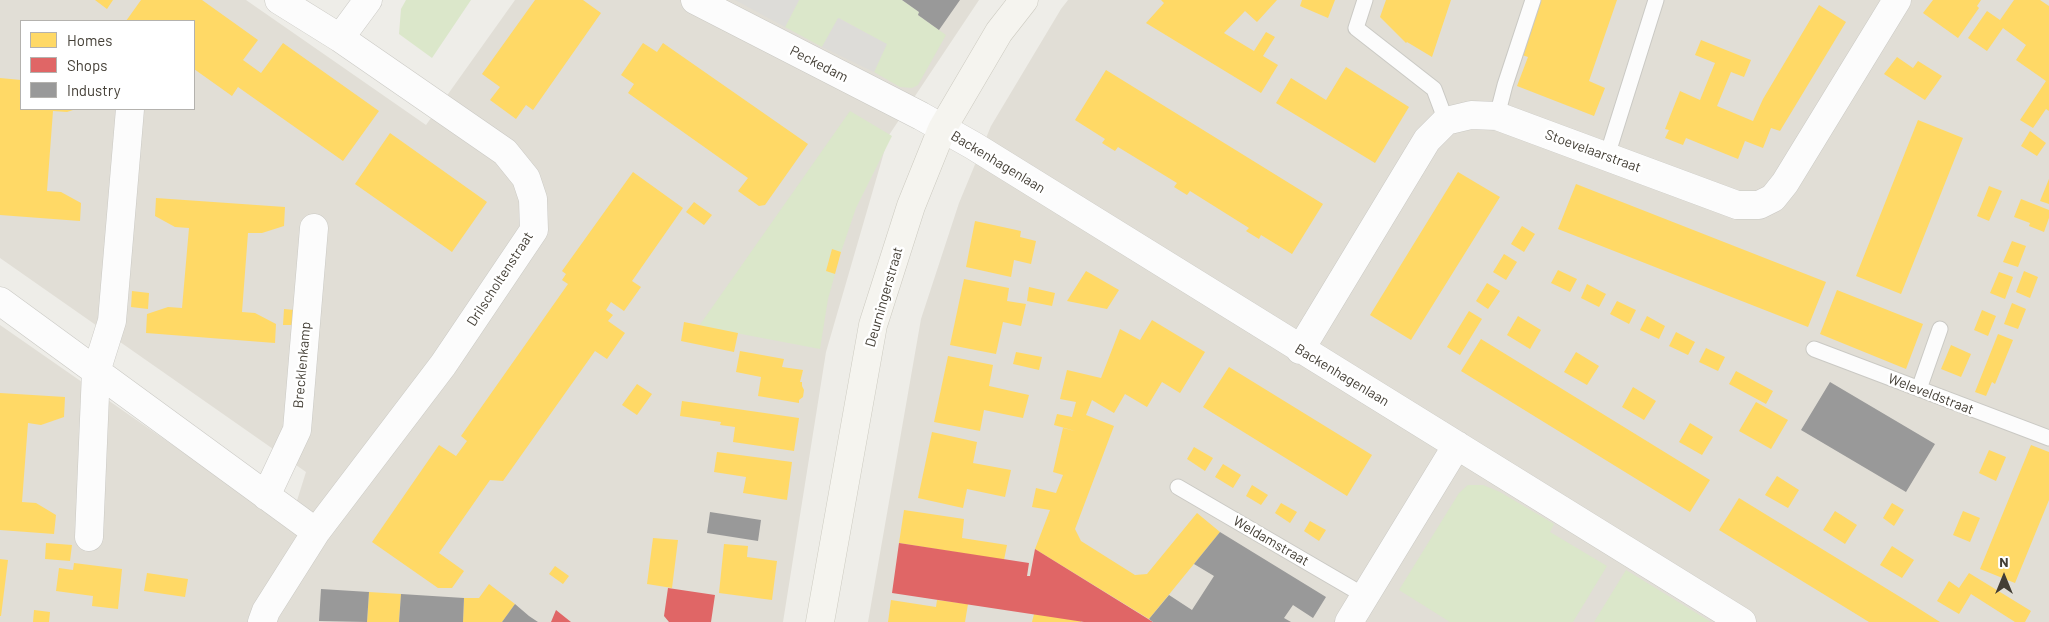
<!DOCTYPE html>
<html>
<head>
<meta charset="utf-8">
<style>
  body { margin:0 }
  #map { position:relative; width:2049px; height:622px; overflow:hidden; background:#eeede8; font-family:Barlow,sans-serif }
  canvas { display:block }
  .legend { position:absolute; left:20px; top:20px; width:175px; height:90px; box-sizing:border-box; background:#fff; border:1px solid #b4b2ae; margin:0; padding:6px 9px; list-style:none; font-size:15px; color:#433e35 }
  .legend li { display:flex; align-items:center; gap:10px; height:25px }
  .legend b { width:25px; border:1px solid #b4b2ae }
  .north { position:absolute; left:1979px; top:552px; width:50px; height:50px; -webkit-text-stroke:4px #fff; paint-order:stroke; rotate:0deg; font-size:14px; font-weight:700; line-height:20px; text-align:center; color:#433e35 }
  .north::after { content:''; display:block; margin:auto; width:18px; height:22px; background:#433e35; clip-path:polygon(50% 0,100% 100%,50% 72%,0 100%) }
</style>
</head>
<body>
<div id="map">
<canvas width="2049" height="622"></canvas>
<ul class="legend">
<li><b style="height:14px;background:#ffd966"></b>Homes</li>
<li><b style="height:14px;background:#e06666"></b>Shops</li>
<li><b style="height:14px;background:#999"></b>Industry</li>
</ul>
<div class="north">N</div>
</div>
<script>
const context = document.querySelector('canvas').getContext('2d');
context.lineJoin = 'round';
function fillPath(path, color) {
  context.fillStyle = color;
  context.fill(path, 'evenodd');
}
function toPath(rows) {
  const path = new Path2D();
  for (const r of rows) {
    path.moveTo(r[0], r[1]);
    for (let i = 2; i < r.length; i += 2) path.lineTo(r[i], r[i + 1]);
  }
  return path;
}
function trace(path, color, width, dash) {
  context.strokeStyle = color;
  context.lineWidth = width;
  context.lineCap = dash ? 'butt' : 'round';
  context.setLineDash(dash || []);
  context.stroke(path);
}
function drawText(font, color, halo, rows, align = 'center') {
  context.font = font + ' Barlow,sans-serif';
  context.lineWidth = 5;
  context.setLineDash([]);
  context.textBaseline = 'middle';
  context.strokeStyle = halo;
  context.fillStyle = color;
  for (const [text, x, y, turn = 0] of rows) {
    context.save();
    context.translate(x, y);
    context.rotate((+turn || 0) * Math.PI / 180);
    context.textAlign = isNaN(turn) ? turn : align;
    if (halo) context.strokeText(text, 0, 0);
    context.fillText(text, 0, 0);
    context.restore();
  }
}
const residential = toPath([
  [0,0,246,0,426,125,515,0,979,0,889,135,826,352,783,622,0,622,0,325,289,526,306,472,0,258],
  [21,21,194,21,194,109,21,109],
  [1068,0,2049,0,2049,622,868,622,921,319,959,203,991,126,1061,9]
]);
const green = toPath([
  [406,0,471,0,432,58,399,34,401,9],
  [799,0,902,0,919,12,918,15,946,35,918,85,912,88,900,87,874,72,886,44,839,18,822,47,785,27],
  [850,111,892,136,856,208,841,252,832,249,826,271,835,274,828,299,820,349,699,326],
  [1468,485,1483,485,1500,492,1554,524,1550,532,1607,566,1573,622,1450,622,1399,590,1459,493],
  [1626,570,1711,622,1594,622]
]);
const parking = toPath([
  [735,0,799,0,785,27],
  [838,18,887,44,874,72,822,47]
]);
const homes = toPath([
  [95,0,113,0,107,9],
  [141,0,202,0,258,40,243,60,261,73,283,43,379,111,343,161,238,87,232,96,194,69,194,21,126,21],
  [535,0,583,0,601,13,533,110,526,105,516,119,490,100,500,87,482,74],
  [1161,0,1277,0,1257,22,1245,11,1224,33,1254,51,1266,32,1275,37,1263,56,1278,65,1261,93,1146,23,1164,3],
  [1302,0,1335,0,1328,18,1300,6],
  [1386,0,1451,0,1432,57,1407,42,1406,43,1380,17],
  [1540,0,1617,0,1589,81,1605,88,1594,116,1517,86,1528,57,1522,55],
  [1933,0,1981,0,1977,6,1979,8,1958,38,1923,13],
  [2014,0,2040,0,2049,6,2049,111,2046,109,2033,128,2020,120,2046,81,2016,60,2026,45,2003,28,1987,51,1968,38,1987,11,2000,20],
  [1819,5,1846,22,1780,131,1771,128,1763,148,1745,141,1738,159,1686,138,1683,145,1665,138,1669,130,1665,129,1680,91,1700,100,1715,63,1695,55,1701,40,1751,60,1744,77,1731,72,1717,106,1753,121,1763,99],
  [643,43,657,52,663,43,808,144,765,205,759,206,738,191,748,178,628,93,634,84,621,75],
  [1897,57,1913,68,1918,61,1942,76,1925,100,1884,74],
  [1346,67,1409,107,1375,163,1276,103,1291,78,1326,100],
  [1106,70,1323,204,1292,254,1261,235,1259,239,1246,231,1249,228,1190,191,1187,195,1174,187,1177,183,1118,147,1115,151,1102,143,1105,139,1075,120],
  [0,78,21,80,21,109,76,109,67,112,53,111,47,191,61,192,81,203,80,221,0,215],
  [1918,120,1963,138,1901,294,1856,276],
  [2030,131,2046,143,2037,156,2021,146],
  [390,133,487,202,452,252,355,184],
  [633,172,683,208,632,281,641,287,624,311,611,302,606,310,613,315,608,321,625,333,607,359,595,351,503,481,490,480,439,553,464,571,452,588,438,588,372,542,439,445,456,456,467,441,461,436,568,284,562,280,566,274,562,271],
  [1458,172,1500,197,1411,340,1370,315],
  [2049,179,2049,204,2040,201],
  [1576,184,1826,282,1808,327,1558,229],
  [1989,186,2002,191,1989,221,1977,216],
  [156,198,285,207,284,226,262,233,248,233,242,312,255,313,276,324,275,343,146,333,147,314,168,307,182,308,189,228,175,227,155,216],
  [2021,199,2049,210,2049,218,2044,232,2029,226,2030,223,2014,217],
  [694,202,712,215,704,225,686,212],
  [975,221,1021,231,1020,237,1036,241,1031,264,1014,260,1011,277,966,267],
  [1522,226,1535,234,1524,252,1511,244],
  [2012,241,2026,246,2018,267,2003,262],
  [832,249,841,252,835,274,826,271],
  [1504,254,1517,262,1506,280,1493,272],
  [1558,270,1577,279,1570,292,1551,283],
  [1086,271,1119,290,1107,309,1067,301],
  [2024,271,2038,277,2030,298,2016,292],
  [1999,272,2013,277,2005,299,1990,293],
  [964,279,1009,288,1007,301,1026,304,1021,326,1003,322,996,354,950,345],
  [1487,283,1500,291,1488,309,1476,301],
  [1587,284,1606,294,1599,307,1581,298],
  [1029,287,1055,293,1052,306,1027,301],
  [1837,290,1923,324,1906,369,1820,334],
  [132,291,149,293,148,309,131,307],
  [1617,301,1636,310,1629,324,1610,314],
  [2012,303,2026,309,2018,329,2004,324],
  [284,309,294,310,292,325,283,325],
  [1982,310,1996,316,1988,336,1974,330],
  [1469,311,1482,319,1460,355,1447,347],
  [1518,316,1541,330,1530,349,1507,335],
  [1647,316,1665,326,1659,339,1640,330],
  [1152,320,1205,352,1180,393,1162,382,1147,407,1125,394,1114,413,1092,400,1086,415,1114,426,1075,529,1081,541,1135,575,1147,574,1197,513,1220,532,1149,619,1035,549,1050,510,1032,507,1036,488,1056,493,1063,475,1053,472,1063,428,1075,431,1054,425,1057,414,1072,417,1076,402,1060,399,1067,370,1101,378,1120,329,1140,340],
  [684,322,738,333,734,352,681,341],
  [1676,332,1695,342,1688,355,1669,346],
  [1998,334,2013,340,1995,384,1992,382,1986,396,1975,392],
  [1481,339,1710,480,1690,512,1461,371],
  [1951,345,1971,354,1961,377,1941,369],
  [1706,348,1725,357,1718,371,1699,362],
  [740,351,784,359,782,367,803,370,800,382,802,382,802,386,804,390,803,397,799,400,799,403,758,396,761,377,736,372],
  [1016,352,1042,357,1039,370,1013,364],
  [1576,352,1599,366,1587,385,1564,372],
  [948,356,993,365,989,386,1029,395,1023,418,984,410,980,431,934,422],
  [1229,367,1372,455,1347,496,1203,407],
  [1736,371,1773,391,1766,404,1729,384],
  [637,384,652,394,637,415,622,405],
  [1633,387,1656,401,1644,420,1622,407],
  [0,393,65,397,64,417,41,425,28,423,22,502,36,503,56,515,54,534,0,530],
  [682,401,799,418,794,451,733,442,735,427,720,425,721,422,680,416],
  [1756,402,1788,420,1771,449,1739,431],
  [1690,423,1713,437,1702,455,1679,442],
  [932,432,977,442,973,463,1011,470,1005,497,967,489,963,508,918,498],
  [2031,445,2049,452,2049,500,2015,583,1980,569],
  [1194,447,1213,458,1205,471,1187,459],
  [1989,450,2006,457,1996,481,1979,473],
  [717,452,792,462,787,500,743,493,746,477,714,472],
  [1223,464,1241,475,1233,488,1215,477],
  [1777,476,1799,490,1788,508,1765,495],
  [1252,485,1268,495,1261,505,1246,496],
  [1739,498,1910,603,1940,622,1869,622,1776,565,1719,530],
  [1281,503,1297,512,1290,523,1275,513],
  [1892,503,1904,510,1894,526,1883,518],
  [904,510,964,519,962,538,1007,545,1004,560,899,543],
  [1835,511,1857,525,1845,544,1823,530],
  [1963,511,1980,518,1970,542,1953,535],
  [1310,521,1326,530,1319,541,1304,531],
  [653,538,678,540,672,588,647,584],
  [46,543,72,545,70,561,45,559],
  [724,544,748,546,747,557,777,561,772,600,719,593],
  [1892,546,1914,560,1902,578,1880,565],
  [0,559,8,560,1,616,0,616],
  [74,563,122,569,118,609,92,606,93,596,56,591,59,568,73,570],
  [555,566,569,576,563,584,549,574],
  [147,573,188,579,185,597,144,591],
  [1969,573,2031,611,2025,622,2015,622,1971,594,1959,614,1937,601,1949,581,1959,588],
  [489,584,515,604,502,622,463,622,464,598,479,598],
  [369,592,401,594,399,622,367,622],
  [891,600,936,607,937,600,968,604,965,622,888,622],
  [34,610,50,612,49,622,33,622],
  [1034,614,1081,621,1081,622,1032,622]
]);
const shops = toPath([
  [899,543,1029,563,1027,576,1030,576,1035,549,1153,622,1084,622,892,593],
  [668,588,715,595,711,622,669,622,664,616],
  [556,610,571,622,551,622]
]);
const industry = toPath([
  [902,0,960,0,939,30,918,15,919,12],
  [1830,382,1935,444,1906,492,1801,430],
  [710,512,761,520,758,541,707,533],
  [1220,532,1326,597,1313,618,1293,605,1284,618,1291,622,1153,622,1149,619,1169,595,1192,610,1214,576,1194,564],
  [321,589,369,592,367,622,319,621],
  [401,594,464,598,463,622,399,622],
  [515,604,529,616,538,622,502,622]
]);
const service = toPath([
  [1365,0,1356,28,1434,89,1446,121],
  [1497,116,1505,85,1533,0],
  [1607,156,1656,0],
  [1814,349,2049,438],
  [1919,389,1940,329],
  [1178,487,1365,596]
]);
const minor = toPath([
  [695,0,921,116,974,146,1742,622],
  [340,38,368,0],
  [0,301,316,532],
  [1300,350,1427,140,1446,121,1471,115,1497,116,1737,205,1759,205,1773,198,1785,183,1897,0],
  [266,496,297,430,314,228],
  [89,537,96,372,112,321,130,109],
  [262,622,266,611,316,532,443,365,534,230,533,199,526,178,505,152,340,38,279,0],
  [1349,622,1457,445]
]);
const secondary = toPath([
  [820,622,873,325,911,206,942,129,999,32,1024,0]
]);
const streetNames = [
  ["Peckedam",819,64,27],
  ["Stoevelaarstraat",1593,151,20],
  ["Backenhagenlaan",998,162,31],
  ["Drilscholtenstraat",500,279,-57],
  ["Deurningerstraat",884,297,-74],
  ["Brecklenkamp",302,365,-85],
  ["Backenhagenlaan",1342,375,31],
  ["Weleveldstraat",1931,394,21],
  ["Weldamstraat",1271,541,30]
];
fillPath(residential, '#e1ded6');
fillPath(green, '#dbe7ca');
fillPath(parking, '#dddcd8');
fillPath(homes, '#ffd966');
fillPath(shops, '#e06666');
fillPath(industry, '#999');
trace(service, '#cac9c4', 17);
trace(minor, '#cac9c4', 29);
trace(secondary, '#cccac0', 29);
trace(service, '#fcfcfc', 15);
trace(minor, '#fcfcfc', 28);
trace(secondary, '#f5f4ef', 28);
drawText('14px', '#433e35', '#fff', streetNames);
</script>
</body>
</html>
